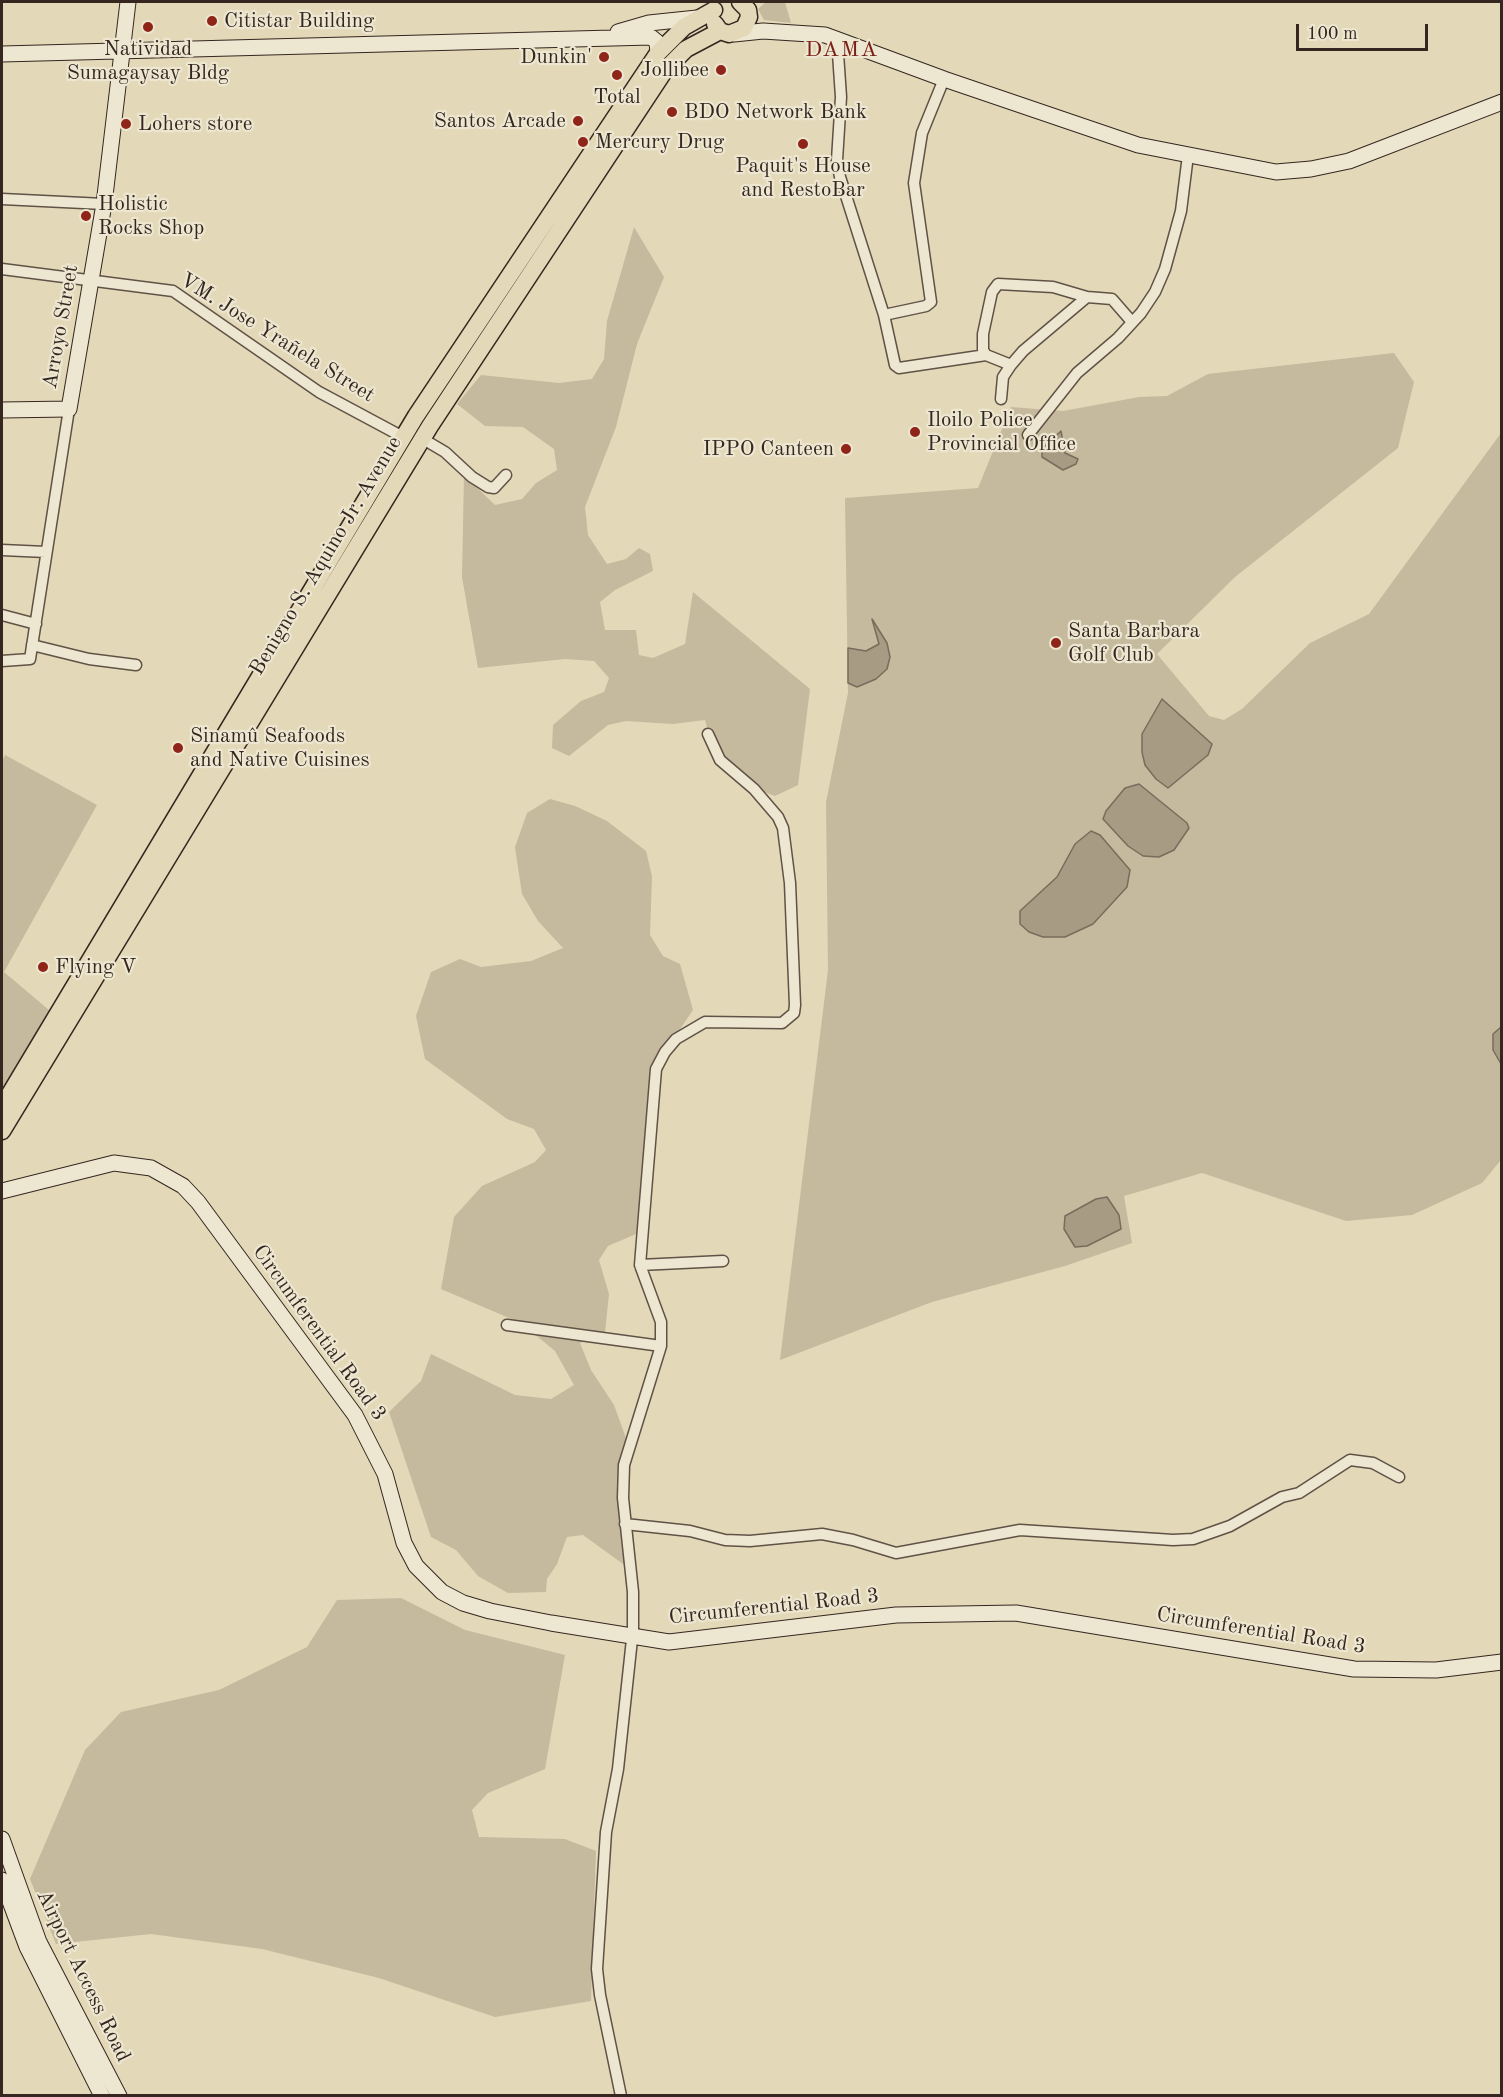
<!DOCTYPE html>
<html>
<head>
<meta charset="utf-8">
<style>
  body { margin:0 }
  #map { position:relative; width:1503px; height:2097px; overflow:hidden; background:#e3d8b7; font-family:"Old Standard TT",serif }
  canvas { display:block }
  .frame { position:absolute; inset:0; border:3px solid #352620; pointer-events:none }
  .scale { position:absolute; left:1296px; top:24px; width:132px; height:27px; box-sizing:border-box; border:3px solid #352620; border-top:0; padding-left:8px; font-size:18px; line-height:21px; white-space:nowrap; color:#352620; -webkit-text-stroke:4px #ede6d0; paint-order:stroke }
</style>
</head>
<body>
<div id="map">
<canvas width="1503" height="2097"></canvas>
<div class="frame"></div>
<div class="scale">100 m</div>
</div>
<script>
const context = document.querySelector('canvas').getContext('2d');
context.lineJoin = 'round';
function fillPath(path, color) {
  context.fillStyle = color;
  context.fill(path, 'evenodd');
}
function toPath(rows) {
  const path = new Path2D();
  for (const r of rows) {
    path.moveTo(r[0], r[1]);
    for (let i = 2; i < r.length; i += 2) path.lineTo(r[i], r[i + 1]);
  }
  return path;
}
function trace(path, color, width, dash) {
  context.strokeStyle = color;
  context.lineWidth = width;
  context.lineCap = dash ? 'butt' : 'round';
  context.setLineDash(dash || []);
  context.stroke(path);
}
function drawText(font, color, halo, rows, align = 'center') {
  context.font = font + ' "Old Standard TT",serif';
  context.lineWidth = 4.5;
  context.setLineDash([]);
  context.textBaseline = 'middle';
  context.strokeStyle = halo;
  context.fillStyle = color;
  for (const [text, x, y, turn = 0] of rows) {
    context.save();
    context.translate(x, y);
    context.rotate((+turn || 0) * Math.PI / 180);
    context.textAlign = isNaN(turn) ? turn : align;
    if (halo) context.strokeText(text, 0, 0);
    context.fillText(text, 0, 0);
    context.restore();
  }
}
const green = toPath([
  [766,2,785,2,791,23,764,20,758,9],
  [634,227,664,277,637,344,616,427,585,507,588,535,607,564,626,559,639,548,650,554,653,571,615,590,600,602,605,630,636,630,639,655,653,658,685,644,693,592,810,689,798,785,775,796,746,785,715,755,705,720,673,724,626,721,608,725,569,756,552,748,553,725,581,701,604,692,609,678,594,661,565,659,478,668,462,577,464,475,495,505,522,499,536,483,557,470,554,449,523,427,485,426,457,404,481,375,559,383,592,379,604,359,607,321],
  [1394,353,1414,382,1398,448,1235,577,1157,654,1209,716,1224,720,1242,709,1310,643,1369,614,1501,433,1501,1160,1482,1183,1412,1215,1346,1221,1202,1173,1124,1196,1132,1243,1065,1266,932,1302,780,1360,828,970,826,802,848,693,845,498,978,488,1011,407,1063,411,1139,397,1167,396,1208,374],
  [5,755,97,805,4,972,49,1010,2,1093,2,761],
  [550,799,575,806,607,821,646,851,652,876,650,935,663,956,680,964,693,1010,656,1064,643,1231,608,1246,599,1260,609,1294,605,1332,580,1343,591,1370,614,1405,626,1438,620,1468,630,1569,583,1535,567,1537,557,1564,547,1579,546,1592,508,1593,478,1576,456,1550,431,1537,389,1412,421,1381,431,1354,515,1395,551,1399,574,1385,555,1351,521,1323,441,1289,454,1217,482,1186,535,1162,546,1150,534,1129,507,1119,425,1059,416,1016,431,972,460,959,481,967,531,961,563,948,538,921,522,894,515,847,527,813],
  [401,1598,465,1630,565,1655,545,1769,488,1793,472,1810,479,1837,565,1839,596,1851,591,2001,495,2017,379,1978,262,1949,151,1934,56,1944,30,1879,85,1750,121,1712,219,1690,307,1647,337,1600]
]);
const water = toPath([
  [1061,431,1065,453,1078,459,1076,464,1063,470,1042,457,1042,449,1061,431],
  [872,619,887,643,890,657,887,669,876,679,857,687,848,683,848,648,866,651,879,644,872,619],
  [1162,699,1212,744,1208,755,1168,788,1156,779,1145,765,1142,752,1142,734,1162,699],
  [1139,784,1187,823,1189,828,1174,850,1159,857,1143,856,1128,846,1103,819,1106,811,1125,788,1139,784],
  [1091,831,1100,835,1130,870,1127,887,1093,924,1065,937,1043,937,1029,932,1020,924,1020,911,1057,877,1075,844,1091,831],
  [1501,1027,1501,1064,1493,1050,1493,1034,1501,1027],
  [1107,1197,1119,1215,1121,1229,1087,1246,1075,1247,1064,1229,1065,1216,1096,1199,1107,1197]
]);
const street = toPath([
  [837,39,841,97,837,160,840,177,884,315,895,365,899,368,986,355,1011,365],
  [2,199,104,204],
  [2,269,173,291,319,392,403,437],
  [884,315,926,306,931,302,914,183,922,133,944,79],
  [986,355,983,350,983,334,992,292,998,284,1053,287,1087,297],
  [1001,399,1003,377,1011,365,1023,351,1087,297,1112,299,1132,322],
  [1028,435,1077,373,1118,338,1141,313,1155,292,1165,269,1181,211,1188,155],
  [423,439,445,452,472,477,488,487,494,488,506,475],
  [2,550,46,552],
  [2,615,36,624],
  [32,645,89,659,136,665],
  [2,661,30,659,69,409],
  [640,1265,723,1261],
  [507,1325,661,1346],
  [625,1524,690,1531,725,1540,750,1541,822,1534,853,1540,896,1553,1020,1530,1173,1540,1193,1539,1230,1526,1282,1497,1299,1493,1350,1460,1373,1463,1399,1477],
  [621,2096,600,1995,597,1969,606,1832,618,1769,633,1630,633,1592,623,1498,624,1465,661,1346,661,1322,640,1265,656,1069,665,1052,676,1039,705,1022,782,1023,794,1013,795,1005,790,883,783,828,778,817,754,789,720,760,708,734]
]);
const secondary = toPath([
  [618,32,649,23,697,18],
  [734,34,763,31,825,35,944,79,1138,145,1276,172,1311,169,1349,161,1502,102],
  [2,54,651,37,657,42,658,53],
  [2,410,69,409,104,204,128,2],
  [2,1191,114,1163,151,1168,183,1186,198,1202,355,1415,385,1474,404,1543,416,1566,442,1592,463,1603,490,1611,551,1623,669,1642,896,1615,1016,1613,1354,1669,1436,1670,1502,1662],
  [2,1839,39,1942,119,2096],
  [2,1880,27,1947,102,2096]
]);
const primary = toPath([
  [715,24,720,31,729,34,744,28,749,17,748,10,740,2],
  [2,1107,416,416,658,53,684,27,714,10],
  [2,1131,430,426,665,70,686,49,720,31]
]);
const markers = [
  [212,21,6,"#8f2418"],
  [148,27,6,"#8f2418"],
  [604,57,6,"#8f2418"],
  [721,70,6,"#8f2418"],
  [617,75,6,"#8f2418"],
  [672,112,6,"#8f2418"],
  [578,121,6,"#8f2418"],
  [126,124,6,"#8f2418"],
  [583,142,6,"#8f2418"],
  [803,144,6,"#8f2418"],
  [86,216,6,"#8f2418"],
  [915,432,6,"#8f2418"],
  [846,449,6,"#8f2418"],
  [1056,643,6,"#8f2418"],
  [178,748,6,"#8f2418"],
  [43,967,6,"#8f2418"]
];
const poiNames = [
  ["Citistar Building",224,21],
  ["Natividad",148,49,"center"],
  ["Sumagaysay Bldg",148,73,"center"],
  ["Dunkin'",592,57,"right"],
  ["Jollibee",709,70,"right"],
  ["Total",617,97,"center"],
  ["BDO Network Bank",684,112],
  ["Santos Arcade",566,121,"right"],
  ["Lohers store",138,124],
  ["Mercury Drug",595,142],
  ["Paquit's House",803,166,"center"],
  ["and RestoBar",803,190,"center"],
  ["Holistic",98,204],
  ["Rocks Shop",98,228],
  ["Iloilo Police",927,420],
  ["Provincial Office",927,444],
  ["IPPO Canteen",834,449,"right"],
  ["Santa Barbara",1068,631],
  ["Golf Club",1068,655],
  ["Sinamû Seafoods",190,736],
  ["and Native Cuisines",190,760],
  ["Flying V",55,967]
];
const streetNames = [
  ["Arroyo Street",61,327,-80],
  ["VM. Jose Yrañela Street",277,338,32],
  ["Benigno S. Aquino Jr. Avenue",326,556,-59],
  ["Circumferential Road 3",319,1333,54],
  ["Circumferential Road 3",774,1607,-6],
  ["Circumferential Road 3",1261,1631,9],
  ["Airport Access Road",83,1976,64]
];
const neighbourhoodNames = [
  ["DAMA",842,50]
];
fillPath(green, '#c5ba9d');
fillPath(water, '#a89b84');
trace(water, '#7a6c5c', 1.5);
trace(street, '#605246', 13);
trace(secondary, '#352620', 17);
trace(primary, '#352620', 19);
trace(street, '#ede6d0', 10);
trace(secondary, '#ede6d0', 15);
trace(primary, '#e3d8b7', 16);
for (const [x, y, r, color] of markers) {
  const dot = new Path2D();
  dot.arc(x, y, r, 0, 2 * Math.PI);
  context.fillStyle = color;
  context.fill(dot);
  trace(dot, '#ede6d0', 2);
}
drawText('21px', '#352620', '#ede6d0', poiNames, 'left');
drawText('21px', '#352620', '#ede6d0', streetNames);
context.letterSpacing = '1.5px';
drawText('22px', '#7a1f14', '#ede6d0', neighbourhoodNames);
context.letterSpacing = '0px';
</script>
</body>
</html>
